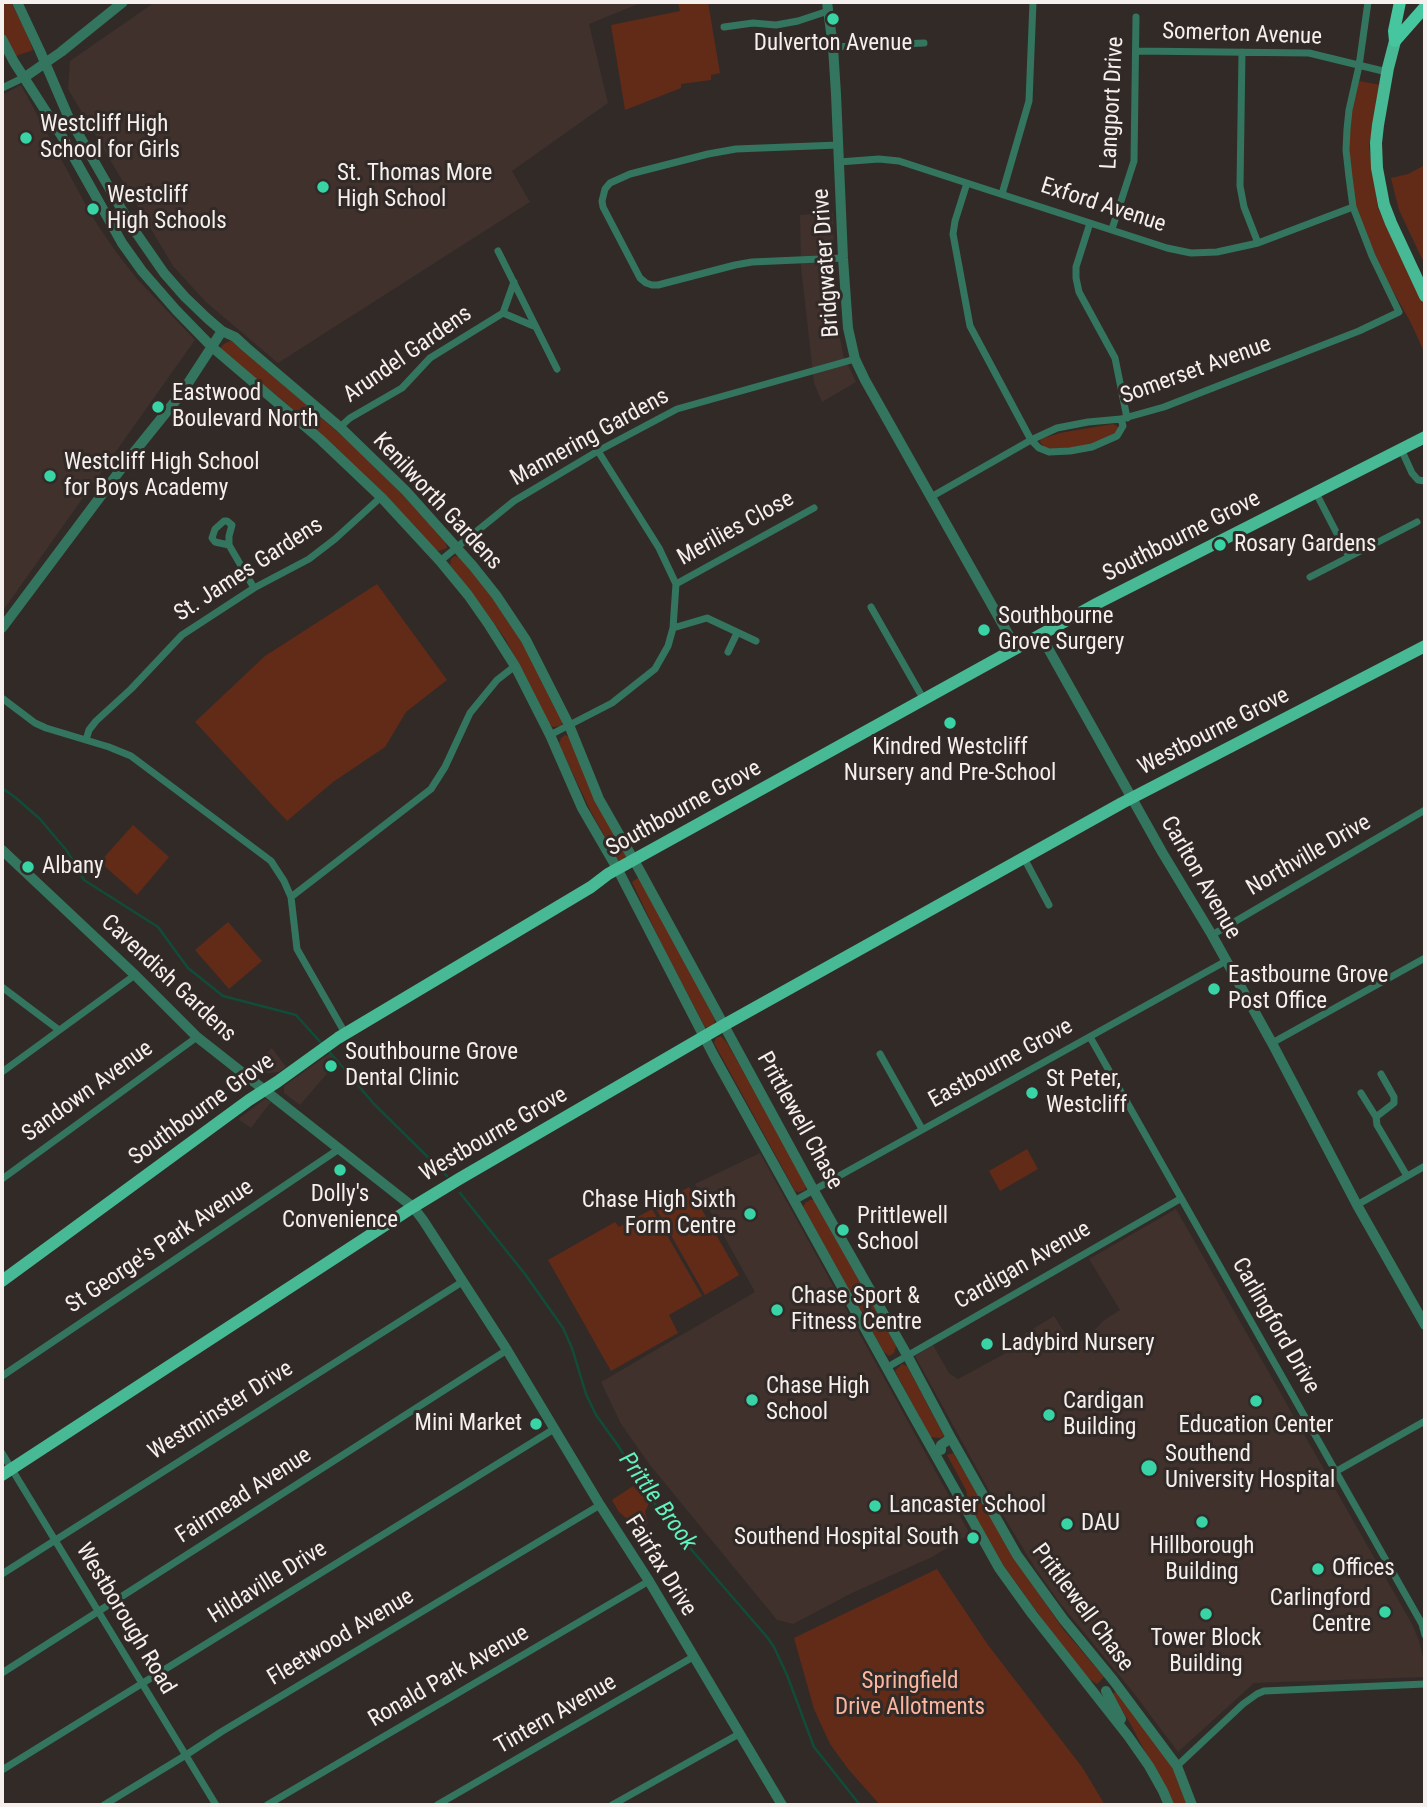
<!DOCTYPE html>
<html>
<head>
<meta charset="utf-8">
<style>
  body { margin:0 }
  #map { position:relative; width:1427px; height:1807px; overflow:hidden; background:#322a27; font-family:"Roboto Condensed",sans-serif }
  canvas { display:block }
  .frame { position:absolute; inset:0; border:4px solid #f5efed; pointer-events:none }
</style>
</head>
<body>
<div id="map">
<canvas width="1427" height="1807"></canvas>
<div class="frame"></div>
</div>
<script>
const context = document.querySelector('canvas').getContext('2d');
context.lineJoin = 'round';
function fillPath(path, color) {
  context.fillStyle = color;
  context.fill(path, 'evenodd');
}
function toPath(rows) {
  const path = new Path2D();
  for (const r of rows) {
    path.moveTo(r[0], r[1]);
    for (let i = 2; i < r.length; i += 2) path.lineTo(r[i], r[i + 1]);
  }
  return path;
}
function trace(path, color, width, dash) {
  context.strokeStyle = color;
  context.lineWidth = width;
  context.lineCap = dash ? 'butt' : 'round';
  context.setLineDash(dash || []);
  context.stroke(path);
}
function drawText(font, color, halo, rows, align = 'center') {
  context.font = font + ' "Roboto Condensed",sans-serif';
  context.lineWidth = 6;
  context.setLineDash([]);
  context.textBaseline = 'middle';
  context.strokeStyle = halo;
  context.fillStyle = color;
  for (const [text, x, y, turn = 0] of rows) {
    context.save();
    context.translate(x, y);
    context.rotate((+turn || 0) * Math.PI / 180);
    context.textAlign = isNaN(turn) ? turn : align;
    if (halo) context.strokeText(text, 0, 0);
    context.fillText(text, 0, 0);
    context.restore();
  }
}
const built = toPath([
  [155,2,643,2,589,24,608,103,512,171,530,202,278,363,206,302,173,266,68,89,70,61],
  [21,85,93,218,116,252,137,279,195,340,2,612,2,95],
  [833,212,834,250,830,268,837,320,843,355,856,382,822,402,814,383,801,267,800,215],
  [272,1048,286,1067,279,1072,260,1074,251,1068],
  [330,1053,337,1062,300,1105,284,1093,284,1086],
  [265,1099,271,1102,251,1128,238,1119],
  [760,1153,970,1534,932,1557,852,1593,793,1624,777,1620,650,1465,621,1424,601,1382,755,1292,695,1184],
  [1176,1209,1413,1626,1419,1641,1425,1665,1425,1677,1254,1683,1178,1752,1133,1692,1059,1602,1035,1568,998,1507,915,1356,933,1345,949,1373,958,1379,1006,1353,1026,1333,1054,1316,1073,1346,1090,1335,1103,1321,1120,1310,1089,1259]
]);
const green = toPath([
  [2,2,11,2,26,31,33,50,16,56,2,32],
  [678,2,708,2,720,73,711,75,711,80,681,84,681,88,625,110,611,25,680,11],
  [1359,81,1381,85,1369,146,1378,208,1425,307,1425,354,1411,323,1373,256,1353,204,1349,148,1351,108],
  [1425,165,1425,265,1399,210,1391,178,1408,174],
  [232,340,341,435,392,483,445,540,447,548,439,551,435,549,332,445,274,393,228,358,221,350,221,347,224,344],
  [1113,424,1119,427,1116,433,1090,445,1058,450,1045,448,1040,442,1041,439,1060,433],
  [455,556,460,557,486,589,516,631,563,721,561,726,553,727,550,725,527,679,504,637,450,565,451,559],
  [377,584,447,680,406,712,385,747,333,782,287,821,195,722,265,656],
  [565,735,570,737,627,856,621,861,618,860,591,812,559,744,561,738],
  [133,825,169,857,137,895,100,862],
  [639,877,673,938,715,1020,713,1027,710,1029,705,1027,661,943,632,882],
  [228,922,262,961,229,989,195,950],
  [721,1036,727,1043,807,1183,805,1190,799,1192,795,1191,714,1043,716,1038],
  [1027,1149,1038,1169,1000,1191,989,1171],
  [689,1187,739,1275,705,1295,655,1207],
  [810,1200,815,1200,896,1346,894,1353,889,1356,884,1352,803,1208,805,1203],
  [652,1209,702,1296,669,1315,678,1333,611,1371,548,1260,615,1222,619,1227],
  [902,1364,907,1366,944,1436,941,1438,930,1437,895,1371],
  [953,1453,1026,1575,1063,1629,1104,1677,1097,1684,1088,1678,1050,1630,1001,1562,969,1506,966,1490,947,1455],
  [633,1486,649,1503,645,1512,648,1523,640,1530,619,1512,612,1500],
  [937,1569,988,1645,1082,1767,1105,1805,880,1805,849,1770,830,1744,814,1709,794,1638],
  [1116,1692,1170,1762,1188,1805,1173,1805,1130,1723,1111,1694]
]);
const stream = toPath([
  [2,788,16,798,40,819,67,851,84,880,158,927,188,968,223,996,296,1015,323,1045],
  [328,1050,374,1104,447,1176],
  [460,1193,525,1274,563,1328,572,1348,586,1394,596,1415,617,1444,664,1518,767,1637,774,1647,787,1675,814,1747,860,1805]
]);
const minor = toPath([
  [724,27,753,23,776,25,798,21,828,11],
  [833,47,924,43],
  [1136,51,1309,53,1387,72],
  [1242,52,1240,186,1244,207,1258,243],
  [2,88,25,77],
  [838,145,736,149,708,154,630,174,610,183,605,189,602,201,603,207,640,278,646,283,652,285,658,285,735,265,752,262,843,258],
  [839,162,879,159,899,161,1167,248,1191,253,1217,252,1258,243,1353,207],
  [967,183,955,221,953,234,970,326,1031,440,1039,448,1049,452,1070,451,1092,447,1117,436,1123,426,1121,419],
  [1002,194,1029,101,1033,2],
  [1090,223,1076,267,1076,278,1079,292,1115,358,1127,418],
  [1112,229,1134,161,1136,17],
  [498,251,557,369],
  [503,313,514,282],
  [340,427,350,418,402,388,430,358,503,313,536,327],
  [1401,449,1412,473,1418,480,1425,481],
  [1316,493,1349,557],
  [931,497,1031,440,1057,428,1088,422,1121,419,1164,407,1359,331,1399,312,1372,256,1353,207,1349,177,1346,150,1347,129,1349,110,1359,66,1368,2],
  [229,545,215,542,212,538,215,529,224,521,227,521,232,525,229,536,229,545,254,588],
  [440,561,514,501,598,451,677,409,855,359],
  [1310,577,1417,522],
  [676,584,814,508],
  [871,607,924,700],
  [673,628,707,618,756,641],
  [728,652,737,633],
  [2,698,35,723,46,728,109,747,131,756,271,861,284,881,291,897,297,949,345,1033],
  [550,735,612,703,655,669,668,646,673,628,676,584,659,548,598,451],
  [86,740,89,730,96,721,131,689,182,635,254,588,309,559,335,539,381,497],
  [1024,858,1049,905],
  [291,897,431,789,445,767,470,713,497,680,515,666],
  [1212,935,1425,810],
  [2,987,59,1030],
  [1090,1037,1422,1624,1425,1635],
  [1272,1043,1425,958],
  [880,1054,922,1129],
  [2,1072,135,975],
  [1361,1093,1376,1117,1377,1125,1407,1176],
  [1376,1117,1394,1103,1394,1097,1381,1074],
  [2,1179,197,1037],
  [794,1201,1226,961],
  [1357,1205,1425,1166],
  [886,1368,1180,1199],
  [2,1376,339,1149],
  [2,1453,216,1805],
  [1335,1472,1425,1421],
  [2,1574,462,1282],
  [2,1673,507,1350],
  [1177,1766,1243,1704,1257,1694,1264,1691,1425,1684],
  [2,1770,554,1429],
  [104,1805,186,1755,221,1732,600,1505],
  [267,1805,649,1581],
  [437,1805,693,1657],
  [612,1805,739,1734]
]);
const tertiary = toPath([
  [17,2,40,51,68,116,130,224,164,273,185,297,208,319,222,331,235,337,247,348,340,427,406,491,473,566,496,595,526,640,569,725,599,799,640,871,814,1191,907,1355,951,1438,1017,1555,1063,1619,1113,1680,1177,1766,1192,1805],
  [827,2,833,47,836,94,843,258,848,328,855,359,865,380,1016,648],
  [2,39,14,62,63,138,122,243,142,271,176,310,212,347,321,440,381,497,440,561,468,595,489,625,515,666,550,735,582,808,618,870,715,1058,914,1417,980,1534,999,1568,1032,1614,1128,1736,1149,1766,1163,1791,1169,1805],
  [25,77,61,52,123,2],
  [2,628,127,461,181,394,222,331],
  [1040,634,1162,852,1212,935,1272,1043,1357,1205,1425,1325],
  [2,850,135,975,197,1037,413,1207,423,1220,507,1350,600,1505,649,1581,782,1805],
  [941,1450,941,1445,951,1438],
  [1106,1691,1121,1719]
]);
const primary = toPath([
  [1395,41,1388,68,1378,125,1376,143,1377,168,1384,205,1391,223,1425,296],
  [2,1281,249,1100,277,1082,338,1038,591,887,608,874,1098,603,1425,437],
  [2,1475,413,1207,459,1179,724,1025,1122,803,1425,646]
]);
const trunk = toPath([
  [1395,41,1425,7],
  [1395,41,1394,31,1400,2]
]);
const markers = [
  [833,19,7,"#38d4a6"],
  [26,138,7,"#38d4a6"],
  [323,187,7,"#38d4a6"],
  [93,209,7,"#38d4a6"],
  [158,407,7,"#38d4a6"],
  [50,476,7,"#38d4a6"],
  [1220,545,7,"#38d4a6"],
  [984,630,7,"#38d4a6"],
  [950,723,7,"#38d4a6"],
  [28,867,7,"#38d4a6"],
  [1214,989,7,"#38d4a6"],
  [331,1066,7,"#38d4a6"],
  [1032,1093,7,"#38d4a6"],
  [340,1170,7,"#38d4a6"],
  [750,1214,7,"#38d4a6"],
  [843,1230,7,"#38d4a6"],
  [777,1310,7,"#38d4a6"],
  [987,1344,7,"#38d4a6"],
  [752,1400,7,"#38d4a6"],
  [1256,1401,7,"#38d4a6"],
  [1049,1415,7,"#38d4a6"],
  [536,1424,7,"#38d4a6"],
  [1149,1468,9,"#38d4a6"],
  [875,1506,7,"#38d4a6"],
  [1202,1522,7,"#38d4a6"],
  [1067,1524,7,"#38d4a6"],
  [973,1538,7,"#38d4a6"],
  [1318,1569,7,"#38d4a6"],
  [1385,1612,7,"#38d4a6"],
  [1206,1614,7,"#38d4a6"]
];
const streetNames = [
  ["Somerton Avenue",1242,35,2],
  ["Langport Drive",1113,103,-87],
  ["Exford Avenue",1103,206,18],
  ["Bridgwater Drive",827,263,-94],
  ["Arundel Gardens",408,355,-35],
  ["Somerset Avenue",1196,371,-20],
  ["Mannering Gardens",590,438,-29],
  ["Kenilworth Gardens",437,502,47],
  ["Merilies Close",736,529,-29],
  ["Southbourne Grove",1182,537,-27],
  ["St. James Gardens",249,570,-33],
  ["Westbourne Grove",1214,732,-27],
  ["Southbourne Grove",684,809,-29],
  ["Northville Drive",1309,856,-30],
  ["Carlton Avenue",1200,878,60],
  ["Cavendish Gardens",168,979,43],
  ["Eastbourne Grove",1001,1064,-29],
  ["Sandown Avenue",88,1092,-36],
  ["Southbourne Grove",202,1110,-36],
  ["Prittlewell Chase",799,1121,61],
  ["Westbourne Grove",494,1135,-30],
  ["St George's Park Avenue",160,1247,-34],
  ["Cardigan Avenue",1023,1266,-30],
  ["Carlingford Drive",1275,1326,60],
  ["Westminster Drive",221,1411,-32],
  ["Fairmead Avenue",244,1496,-33],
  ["Fairfax Drive",660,1566,58],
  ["Hildaville Drive",268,1583,-32],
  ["Prittlewell Chase",1082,1608,53],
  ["Westborough Road",125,1619,59],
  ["Fleetwood Avenue",341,1638,-31],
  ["Ronald Park Avenue",449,1677,-30],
  ["Tintern Avenue",556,1715,-30]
];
const poiNames = [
  ["Dulverton Avenue",833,44,"center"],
  ["Westcliff High",40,125],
  ["School for Girls",40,151],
  ["St. Thomas More",337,174],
  ["High School",337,200],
  ["Westcliff",107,196],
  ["High Schools",107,222],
  ["Eastwood",172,394],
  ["Boulevard North",172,420],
  ["Westcliff High School",64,463],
  ["for Boys Academy",64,489],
  ["Rosary Gardens",1234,545],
  ["Southbourne",998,617],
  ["Grove Surgery",998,643],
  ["Kindred Westcliff",950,748,"center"],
  ["Nursery and Pre-School",950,774,"center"],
  ["Albany",42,867],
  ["Eastbourne Grove",1228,976],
  ["Post Office",1228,1002],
  ["Southbourne Grove",345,1053],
  ["Dental Clinic",345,1079],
  ["St Peter,",1046,1080],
  ["Westcliff",1046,1106],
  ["Dolly's",340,1195,"center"],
  ["Convenience",340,1221,"center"],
  ["Chase High Sixth",736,1201,"right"],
  ["Form Centre",736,1227,"right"],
  ["Prittlewell",857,1217],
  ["School",857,1243],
  ["Chase Sport &",791,1297],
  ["Fitness Centre",791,1323],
  ["Ladybird Nursery",1001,1344],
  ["Chase High",766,1387],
  ["School",766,1413],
  ["Cardigan",1063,1402],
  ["Building",1063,1428],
  ["Mini Market",522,1424,"right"],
  ["Education Center",1256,1426,"center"],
  ["Southend",1165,1455],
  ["University Hospital",1165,1481],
  ["Lancaster School",889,1506],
  ["DAU",1081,1524],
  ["Southend Hospital South",959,1538,"right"],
  ["Hillborough",1202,1547,"center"],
  ["Building",1202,1573,"center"],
  ["Offices",1332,1569],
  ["Carlingford",1371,1599,"right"],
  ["Centre",1371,1625,"right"],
  ["Tower Block",1206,1639,"center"],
  ["Building",1206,1665,"center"]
];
const parkNames = [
  ["Springfield",910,1682],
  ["Drive Allotments",910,1708]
];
const waterNames = [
  ["Prittle Brook",657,1502,54]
];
fillPath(built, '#40312c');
fillPath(green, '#622b18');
trace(stream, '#114c3a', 2.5);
trace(minor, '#33755e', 7);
trace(tertiary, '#33755e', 10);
trace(primary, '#47b994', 12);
trace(trunk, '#46c69e', 12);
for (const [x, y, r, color] of markers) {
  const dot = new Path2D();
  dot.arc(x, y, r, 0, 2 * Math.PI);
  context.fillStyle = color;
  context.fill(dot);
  trace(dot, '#322a27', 2.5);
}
drawText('23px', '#f5efed', '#322a27', streetNames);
drawText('23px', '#f5efed', '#322a27', poiNames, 'left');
drawText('23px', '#fab69f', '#322a27', parkNames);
drawText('italic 24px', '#62f2c2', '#322a27', waterNames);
</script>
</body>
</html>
